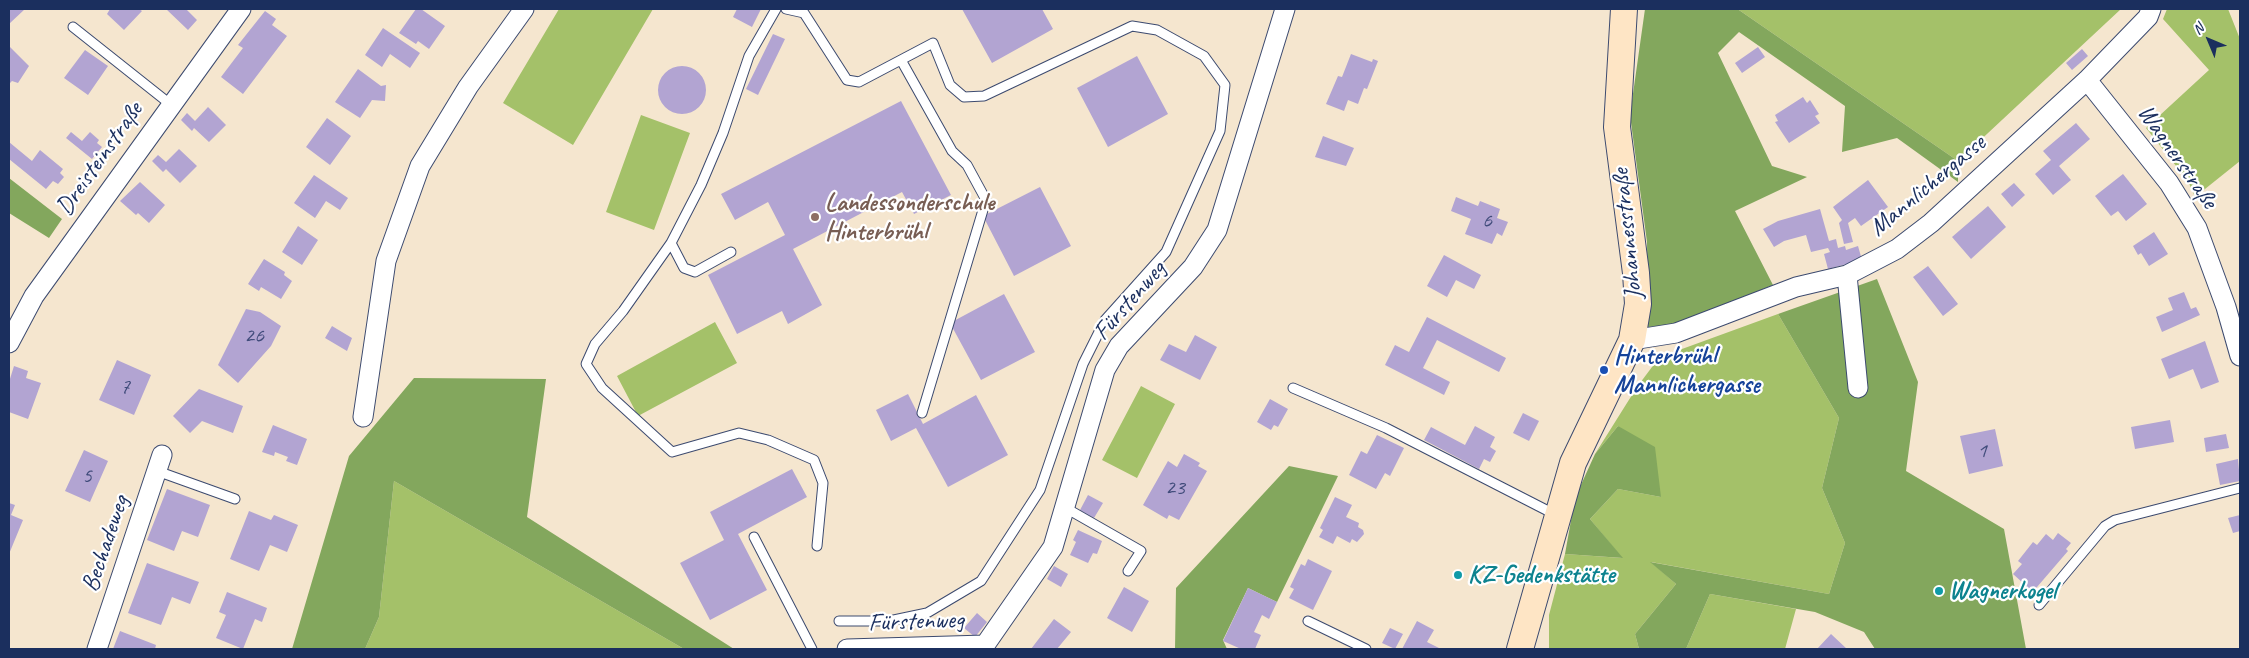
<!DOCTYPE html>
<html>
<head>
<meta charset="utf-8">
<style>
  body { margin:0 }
  #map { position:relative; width:2249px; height:658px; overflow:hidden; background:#f5e6cf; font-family:Caveat,sans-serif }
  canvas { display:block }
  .frame { position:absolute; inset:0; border:10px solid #1b2f5e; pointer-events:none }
  .north { position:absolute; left:2184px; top:15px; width:50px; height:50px; -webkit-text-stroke:4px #fff; paint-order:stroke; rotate:315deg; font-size:14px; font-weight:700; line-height:20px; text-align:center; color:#1b2f5e }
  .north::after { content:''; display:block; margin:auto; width:18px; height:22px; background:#1b2f5e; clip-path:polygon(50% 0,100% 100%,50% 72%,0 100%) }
</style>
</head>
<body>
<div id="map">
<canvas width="2249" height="658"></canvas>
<div class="frame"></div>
<div class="north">N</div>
</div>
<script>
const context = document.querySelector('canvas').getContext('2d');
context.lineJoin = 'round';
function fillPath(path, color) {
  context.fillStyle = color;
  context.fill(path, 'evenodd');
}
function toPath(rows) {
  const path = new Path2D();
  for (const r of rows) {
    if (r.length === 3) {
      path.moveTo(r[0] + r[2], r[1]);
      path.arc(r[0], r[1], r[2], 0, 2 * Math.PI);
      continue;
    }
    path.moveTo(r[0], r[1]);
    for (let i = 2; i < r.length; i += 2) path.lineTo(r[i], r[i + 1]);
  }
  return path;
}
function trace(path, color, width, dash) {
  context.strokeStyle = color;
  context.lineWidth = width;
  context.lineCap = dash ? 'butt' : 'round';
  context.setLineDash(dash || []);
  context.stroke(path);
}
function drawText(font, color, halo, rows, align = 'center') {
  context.font = font + ' Caveat,sans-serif';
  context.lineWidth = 4.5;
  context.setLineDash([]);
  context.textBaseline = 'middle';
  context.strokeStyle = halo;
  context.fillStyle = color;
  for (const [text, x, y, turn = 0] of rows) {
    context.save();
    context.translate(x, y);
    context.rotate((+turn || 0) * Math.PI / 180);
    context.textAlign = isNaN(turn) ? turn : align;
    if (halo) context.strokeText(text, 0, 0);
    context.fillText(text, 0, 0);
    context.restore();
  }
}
const green = toPath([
  [559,9,653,9,573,145,503,103],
  [1733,9,2121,9,1958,161,1739,10],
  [2167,9,2228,9,2240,39,2240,161,2195,197,2188,181,2146,128,2209,70,2163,19],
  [641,115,690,133,654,230,606,212],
  [1778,314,1839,418,1822,488,1845,543,1829,594,1651,562,1676,584,1635,634,1639,649,1549,649,1549,615,1565,554,1622,558,1590,519,1618,489,1661,497,1618,426,1595,454,1637,387,1655,363,1671,353],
  [715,322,737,363,638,416,617,376],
  [1141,386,1175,404,1137,478,1102,460],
  [394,481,684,649,365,649,379,617],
  [1710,594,1796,609,1785,649,1686,649]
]);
const forest = toPath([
  [1645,9,1739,10,1958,161,1958,182,1897,138,1842,152,1845,106,1739,32,1718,53,1772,166,1807,177,1735,211,1773,285,1675,325,1648,327,1647,242,1630,115],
  [9,178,62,219,49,238,9,213],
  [1877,279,1918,382,1906,471,2004,529,2026,649,1875,649,1864,632,1815,612,1710,594,1686,649,1639,649,1635,634,1676,584,1650,562,1829,594,1845,543,1822,488,1839,418,1778,314],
  [414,378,546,379,527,517,734,649,684,649,394,481,379,617,365,649,292,649,349,456],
  [1618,426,1655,447,1661,497,1618,489,1590,519,1623,558,1565,554,1575,498,1595,454],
  [1289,466,1338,476,1277,602,1248,588,1223,640,1227,649,1175,649,1176,588]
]);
const building = toPath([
  [9,9,25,9,9,24],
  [110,9,139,9,142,11,124,30,107,14],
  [166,9,186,9,197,20,188,30],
  [416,9,421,9,445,26,429,49,418,41,416,44,399,33],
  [737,9,761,9,752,27,733,17],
  [962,9,1042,9,1053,29,992,63],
  [265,11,276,19,272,25,287,36,243,94,221,77,243,48,238,45],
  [383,28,420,53,410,68,390,54,382,67,365,55],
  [773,34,785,39,758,95,746,89],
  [9,46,29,66,18,83,12,81,9,84],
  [1758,47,1765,57,1742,73,1735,63],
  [2082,49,2088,56,2072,70,2066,63],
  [85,50,108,66,88,95,64,78],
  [1351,54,1372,62,1373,59,1378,61,1367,89,1364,88,1358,104,1348,100,1344,111,1326,104,1338,76,1342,77],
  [1137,56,1168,114,1108,147,1077,88],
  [682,90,24],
  [358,69,381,86,386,85,385,101,372,100,360,118,335,102],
  [1803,97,1807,103,1810,100,1819,114,1815,116,1820,123,1789,143,1775,122,1778,121,1775,115],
  [901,101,951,195,914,214,902,192,793,249,822,305,788,324,782,311,737,334,708,275,785,235,768,202,735,220,721,194],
  [208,107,226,125,209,142,194,128,192,131,181,120,187,113,195,121],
  [327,118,351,136,330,165,306,147],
  [2076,123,2090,139,2059,166,2071,180,2053,195,2035,174,2051,160,2043,151],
  [71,132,82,141,90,132,99,140,97,143,102,147,92,159,66,138],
  [1323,136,1354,148,1346,166,1315,157],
  [9,142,32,161,40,150,63,169,60,173,64,177,58,184,53,181,46,189,9,159],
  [179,149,197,166,180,183,166,169,163,172,152,161,158,155,166,162],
  [2123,174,2147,204,2126,221,2118,211,2111,216,2095,196],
  [314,175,348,198,340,210,326,201,315,218,294,203],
  [1868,180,1888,207,1861,226,1855,218,1848,223,1853,242,1844,244,1839,223,1842,220,1833,207],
  [140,182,165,205,149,223,138,213,136,215,120,201],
  [2014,183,2025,195,2012,207,2001,194],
  [1040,187,1071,246,1014,276,983,216],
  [1456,197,1478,206,1480,201,1500,209,1497,218,1508,222,1502,236,1497,233,1492,244,1465,234,1471,219,1451,211],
  [1988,206,2006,227,1971,259,1952,237],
  [1820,209,1829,241,1836,239,1838,248,1845,246,1846,250,1858,246,1862,260,1828,269,1824,254,1830,252,1828,248,1811,252,1806,235,1784,241,1774,247,1763,229,1778,221],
  [298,226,318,240,302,265,282,252],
  [2154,232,2168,254,2149,266,2141,253,2138,255,2133,246],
  [1444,255,1481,275,1474,289,1456,280,1447,297,1427,286],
  [264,259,285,272,284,275,292,281,281,299,261,287,259,291,248,284],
  [1928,266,1958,304,1943,316,1913,277],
  [2184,292,2191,309,2196,307,2200,315,2162,332,2156,317,2173,310,2168,298],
  [1004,294,1035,352,981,380,950,323],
  [246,309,260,312,281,326,271,346,238,383,218,365],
  [1427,317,1506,358,1499,372,1437,340,1423,368,1450,382,1444,395,1385,365,1395,345,1409,352],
  [332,326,352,338,347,351,325,338],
  [1195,335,1217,347,1200,380,1160,360,1169,344,1186,352],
  [2205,341,2219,382,2201,389,2193,369,2169,379,2161,359],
  [117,360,151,375,134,415,99,400],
  [14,366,28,371,26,378,41,383,28,419,9,412,9,382],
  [199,389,243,406,233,433,202,421,190,433,173,416],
  [908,394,923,424,976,395,1008,455,948,487,916,428,891,441,876,410],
  [1270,399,1288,409,1278,427,1274,425,1271,430,1257,422],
  [1523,413,1539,421,1529,441,1513,433],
  [2170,420,2174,442,2135,449,2131,427],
  [273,425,307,439,297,465,286,461,288,457,275,452,274,456,262,452],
  [1475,426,1495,437,1490,447,1496,451,1490,462,1484,459,1479,469,1424,440,1431,427,1465,445],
  [1995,429,2003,466,1969,474,1960,436],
  [2226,434,2229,448,2206,452,2204,438],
  [1377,435,1404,448,1390,476,1385,473,1376,489,1349,475,1361,451,1367,454],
  [84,450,108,461,90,502,65,491],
  [1184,454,1200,463,1198,466,1207,471,1179,520,1169,515,1167,519,1143,505,1168,461,1177,467],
  [2238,459,2240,481,2220,485,2216,464],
  [792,469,807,497,738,534,767,590,710,620,680,563,724,540,710,512],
  [167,489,210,505,198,537,182,531,174,551,147,540],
  [1088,495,1103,503,1094,518,1080,510],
  [1335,497,1352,505,1346,517,1359,523,1358,527,1363,530,1364,534,1357,542,1352,539,1350,543,1337,536,1333,544,1319,537,1323,530,1320,528],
  [9,503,15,505,11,515,23,520,9,554],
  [249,511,271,520,274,515,298,525,287,552,270,545,259,571,230,559],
  [2240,515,2240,531,2233,533,2228,518],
  [1078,530,1102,541,1097,554,1093,553,1088,563,1070,555,1076,542,1073,540],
  [2058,533,2071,543,2066,549,2068,551,2031,594,2021,586,2023,583,2013,574,2022,564,2018,561,2033,542,2037,545,2046,534,2053,540],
  [1308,559,1332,571,1313,610,1289,598,1294,589,1290,587,1301,564,1305,566],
  [147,563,199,582,190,604,172,597,161,625,128,613],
  [1054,566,1068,574,1061,587,1047,579],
  [1124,587,1149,601,1132,632,1107,618],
  [1248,588,1277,602,1269,619,1262,615,1254,632,1261,635,1255,649,1241,649,1223,641],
  [227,592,267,608,262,622,255,619,243,649,216,638,226,615,219,612],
  [977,613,987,622,975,637,964,628],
  [1054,619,1071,632,1057,649,1031,649],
  [1417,621,1434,630,1427,642,1439,648,1438,649,1402,649],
  [1390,628,1403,634,1395,649,1382,643],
  [120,631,156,645,155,649,113,649],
  [1831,634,1847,649,1817,649]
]);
const lane = toPath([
  [776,9,749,56,723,133,701,185,671,243,623,311,595,344,586,364,602,388,672,452,739,433,768,440,814,460,823,483,817,546],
  [786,9,804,13,847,80,859,82,933,43,950,85,964,97,984,96,1132,26,1157,30,1204,56,1225,85,1220,131,1166,252,1105,320,1083,364,1040,490,981,581,927,613,889,621,839,621],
  [73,27,170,104],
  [901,60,952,151,967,165,986,200,922,413],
  [671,243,684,268,695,272,731,252],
  [1293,388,1386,428,1556,515],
  [157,471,235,499],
  [1064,507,1141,551,1128,571],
  [754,537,812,649],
  [2039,605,2105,526,2115,520,2240,488],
  [1308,621,1366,649]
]);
const street = toPath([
  [2087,80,2169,183,2197,228,2226,307,2240,356],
  [1847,275,1858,388],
  [1632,340,1676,333,1796,287,1847,275,1897,249,1931,223,2087,80,2148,17,2151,9],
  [9,343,34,296,241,9],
  [363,417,386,261,420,166,468,87,524,9],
  [97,649,162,455],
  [847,649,985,645,1053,547,1105,370,1119,346,1193,267,1217,230,1285,9]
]);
const secondary = toPath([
  [1520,649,1573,463,1632,340,1638,304,1636,273,1617,127,1624,9]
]);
const markers = [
  [815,217,5,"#8d6e63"],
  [1604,370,5,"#1a4fb4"],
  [1458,575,5,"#0f9aa8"],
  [1939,591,5,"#0f9aa8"]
];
const numberNames = [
  ["6",1487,221],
  ["26",254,336],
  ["7",125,387],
  ["1",1982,451],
  ["5",87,476],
  ["23",1175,488]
];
const streetNames = [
  ["Wagnerstraße",2177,157,55],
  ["Dreisteinstraße",100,159,-55],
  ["Mannlichergasse",1928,186,-40],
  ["Johannesstraße",1628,234,-96],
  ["Fürstenweg",1130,301,-49],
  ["Bechadeweg",106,544,-71],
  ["Fürstenweg",916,622,-2]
];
const educationNames = [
  ["Landessonderschule",825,203],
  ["Hinterbrühl",825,232]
];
const transitNames = [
  ["Hinterbrühl",1614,356],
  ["Mannlichergasse",1614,385]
];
const cultureNames = [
  ["KZ-Gedenkstätte",1468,575],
  ["Wagnerkogel",1949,591]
];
fillPath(green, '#a4c169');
fillPath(forest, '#83a75d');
fillPath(building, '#b2a4d2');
trace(lane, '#3c4a6f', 11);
trace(street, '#3c4a6f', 21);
trace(secondary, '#3c4a6f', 28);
trace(lane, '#fff', 9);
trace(street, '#fff', 19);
trace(secondary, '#fee5c5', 26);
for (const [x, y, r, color] of markers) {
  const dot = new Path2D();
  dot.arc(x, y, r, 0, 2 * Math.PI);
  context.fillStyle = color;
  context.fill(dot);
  trace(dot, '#fff', 2);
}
drawText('22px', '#414c7b', null, numberNames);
drawText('25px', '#1b2f5e', '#fff', streetNames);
drawText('bold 25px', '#785e54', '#fff', educationNames, 'left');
drawText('bold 25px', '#164399', '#fff', transitNames, 'left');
drawText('bold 25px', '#0d838f', '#fff', cultureNames, 'left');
</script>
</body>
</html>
